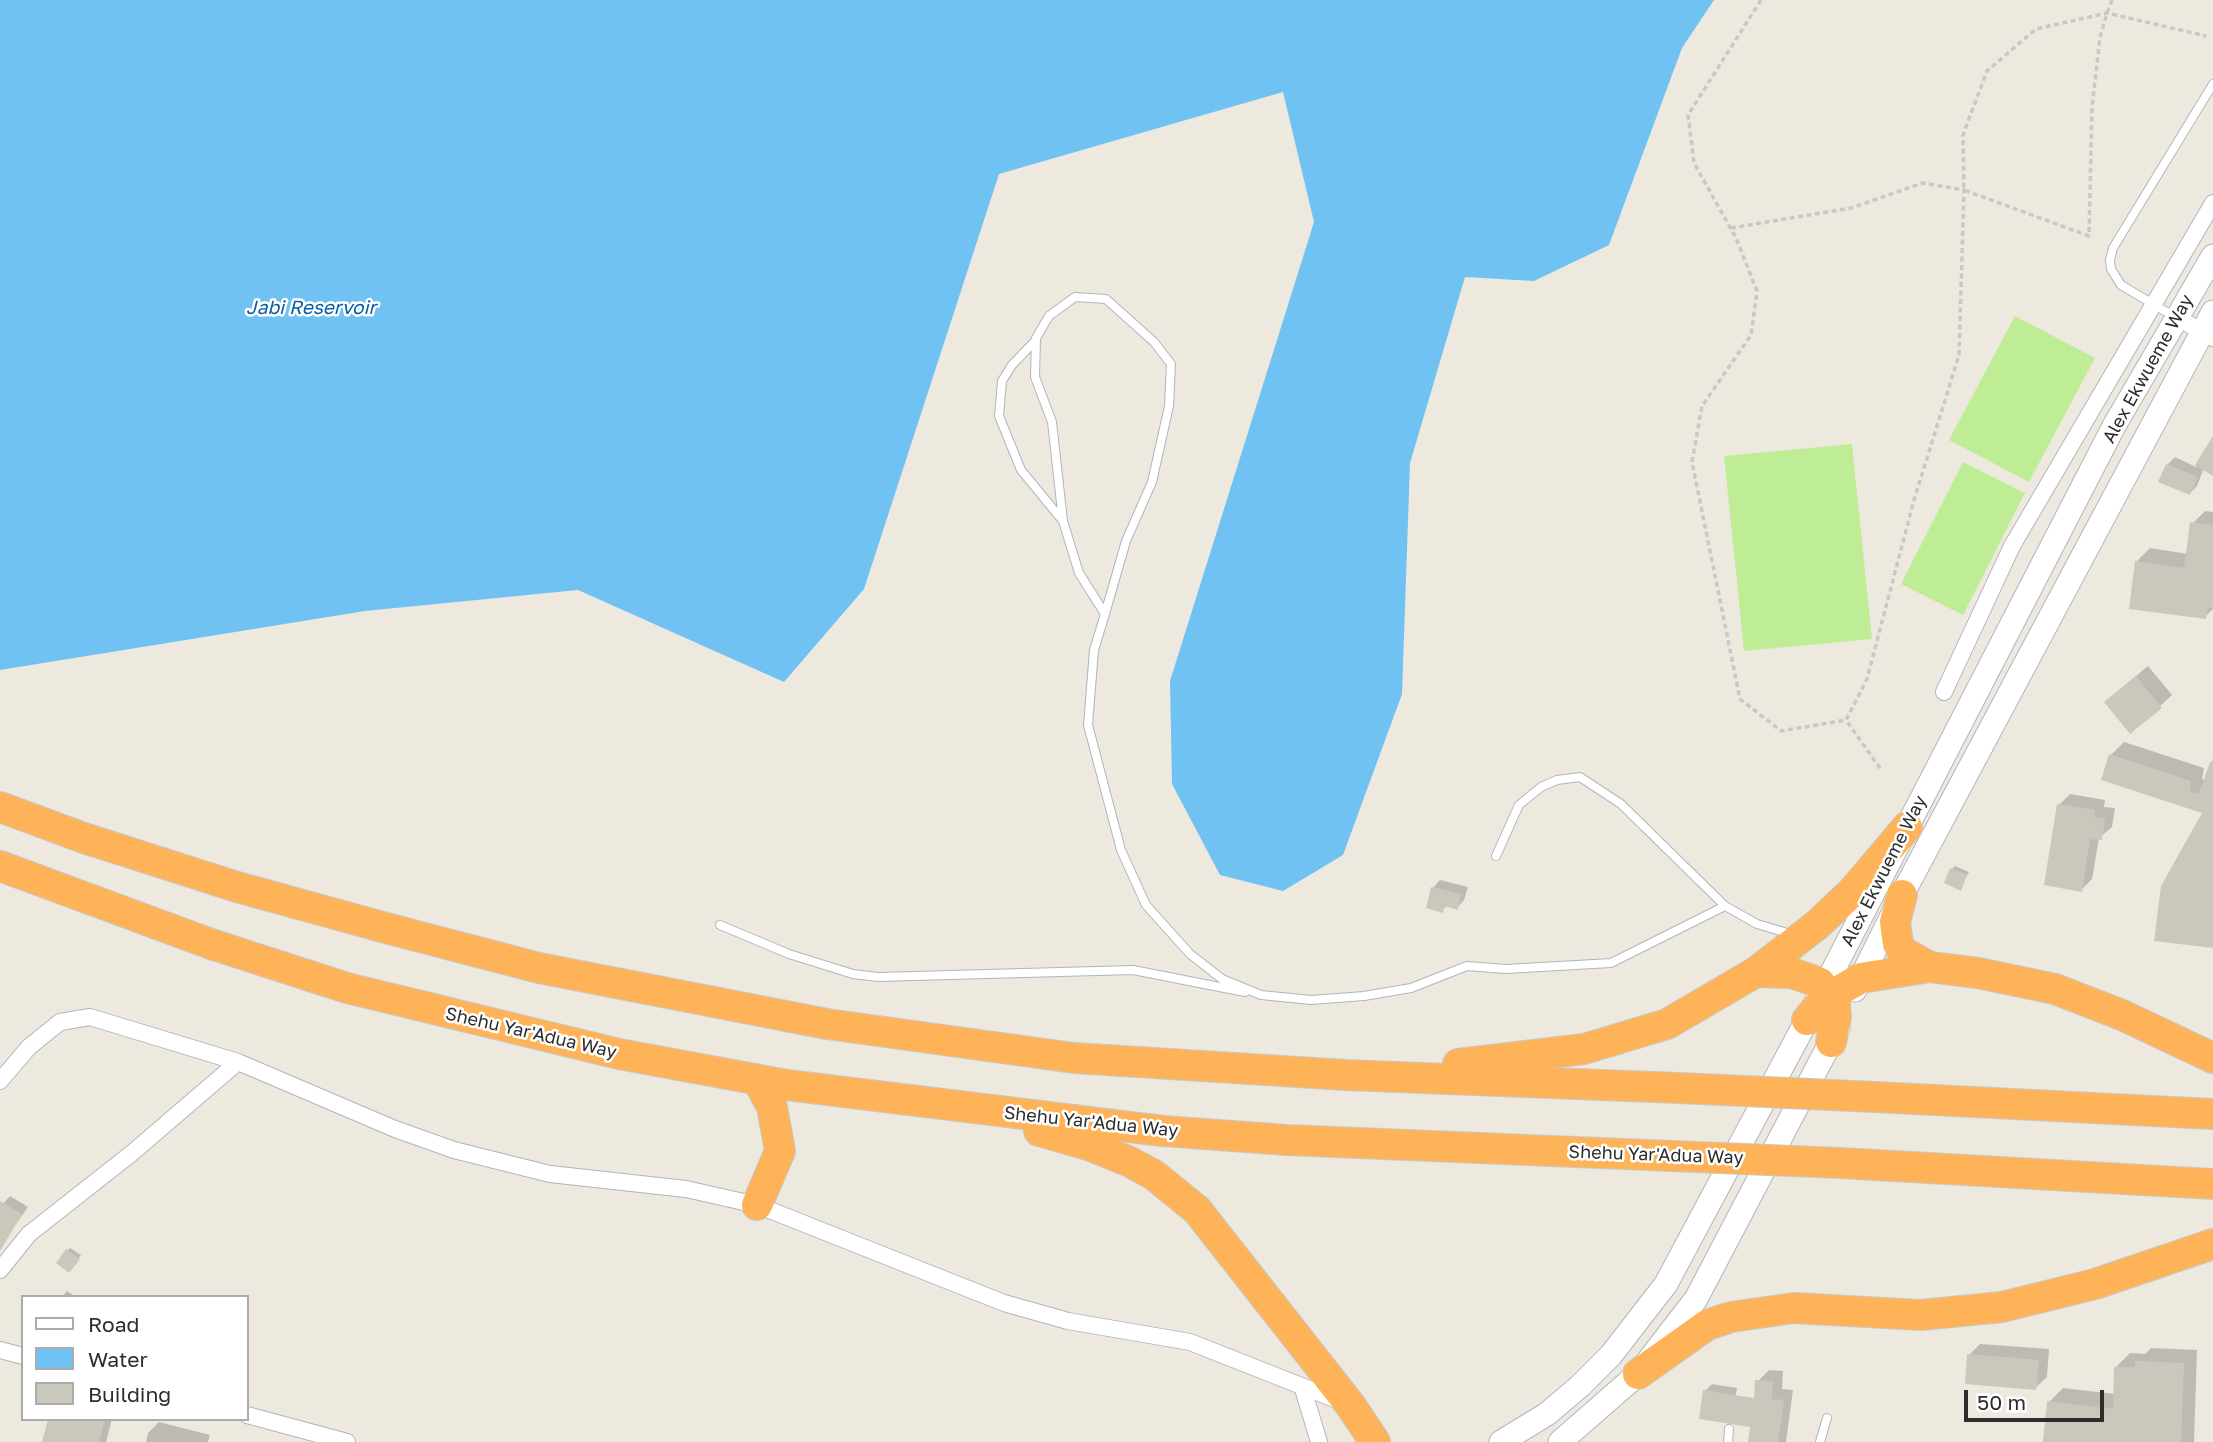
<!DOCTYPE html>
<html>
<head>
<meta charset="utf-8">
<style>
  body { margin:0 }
  #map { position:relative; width:2213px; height:1442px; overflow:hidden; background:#eee9df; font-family:"Golos Text",sans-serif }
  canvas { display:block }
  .legend { position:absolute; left:21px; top:1295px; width:228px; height:126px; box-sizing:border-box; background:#fff; border:2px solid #ababab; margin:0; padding:9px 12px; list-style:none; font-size:21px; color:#2d2d2d }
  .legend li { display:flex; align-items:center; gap:14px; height:35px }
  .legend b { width:35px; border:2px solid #ababab }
  .scale { position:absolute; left:1964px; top:1390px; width:140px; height:32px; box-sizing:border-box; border:4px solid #2d2d2d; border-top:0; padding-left:9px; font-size:21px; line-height:24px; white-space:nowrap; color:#2d2d2d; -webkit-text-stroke:5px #fff; paint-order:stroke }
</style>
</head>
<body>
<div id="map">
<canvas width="2213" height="1442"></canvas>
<ul class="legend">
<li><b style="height:9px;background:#fff"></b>Road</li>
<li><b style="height:19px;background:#70c2f3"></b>Water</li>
<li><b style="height:19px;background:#cac7bd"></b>Building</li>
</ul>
<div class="scale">50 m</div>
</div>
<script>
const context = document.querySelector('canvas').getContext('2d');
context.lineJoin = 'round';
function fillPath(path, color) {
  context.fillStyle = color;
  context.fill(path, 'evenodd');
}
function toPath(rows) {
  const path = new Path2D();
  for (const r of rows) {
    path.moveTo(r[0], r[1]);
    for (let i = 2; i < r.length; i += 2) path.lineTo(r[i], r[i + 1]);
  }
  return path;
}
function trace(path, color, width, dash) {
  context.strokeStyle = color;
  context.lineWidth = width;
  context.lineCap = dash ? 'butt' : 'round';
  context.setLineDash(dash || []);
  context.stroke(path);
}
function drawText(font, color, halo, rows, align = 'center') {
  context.font = font + ' "Golos Text",sans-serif';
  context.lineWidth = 5;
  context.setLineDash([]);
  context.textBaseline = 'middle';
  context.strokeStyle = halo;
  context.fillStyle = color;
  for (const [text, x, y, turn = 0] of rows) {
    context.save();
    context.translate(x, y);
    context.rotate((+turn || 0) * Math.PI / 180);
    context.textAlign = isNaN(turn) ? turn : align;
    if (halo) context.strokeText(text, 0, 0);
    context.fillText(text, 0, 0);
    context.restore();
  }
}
const pitch = toPath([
  [2015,316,2095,358,2029,482,1949,440],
  [1852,444,1872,639,1744,651,1724,456],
  [1963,462,2025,493,1963,615,1901,584]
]);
const water = toPath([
  [0,0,1714,0,1682,48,1609,245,1534,281,1465,277,1410,463,1402,694,1343,855,1283,891,1220,875,1172,784,1170,681,1314,222,1283,92,999,174,864,589,784,682,578,590,365,611,0,670]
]);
const shadow = toPath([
  [2213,441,2213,473,2204,468,2197,486,2190,493,2161,481,2167,465,2175,457,2196,467],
  [2205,511,2213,512,2213,609,2205,617,2137,561,2150,548,2188,554,2192,524],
  [2148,666,2172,695,2160,706,2118,691],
  [2124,742,2204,768,2202,779,2206,780,2213,758,2213,946,2204,812,2111,755],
  [2070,794,2105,800,2104,807,2115,808,2112,827,2099,838,2092,879,2081,890,2059,805],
  [1955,866,1969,872,1960,888,1952,869],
  [1440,880,1468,887,1464,900,1457,908,1447,905,1442,911,1433,888],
  [10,1196,28,1207,7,1237,0,1233,0,1207],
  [70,1248,81,1255,72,1268,67,1251],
  [67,1291,76,1297,62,1297],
  [1980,1344,2049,1349,2047,1377,2035,1388,1969,1355],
  [2151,1348,2197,1350,2194,1442,2045,1442,2049,1402,2063,1388,2115,1394,2116,1367,2130,1353,2145,1354],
  [1769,1370,1783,1371,1782,1389,1793,1390,1786,1442,1750,1442,1758,1381],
  [1712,1384,1737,1388,1732,1414,1705,1391],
  [50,1419,112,1419,106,1442,54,1442],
  [159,1422,210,1435,208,1442,146,1442,148,1433]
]);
const building = toPath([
  [2213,436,2213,476,2195,465],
  [2166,464,2198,477,2190,495,2158,482],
  [2190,522,2213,525,2213,608,2208,607,2206,619,2129,609,2135,561,2184,568],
  [2136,676,2162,708,2130,734,2104,702],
  [2109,754,2191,781,2190,792,2199,794,2210,762,2213,762,2213,948,2154,941,2161,886,2202,813,2101,780],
  [2057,804,2095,810,2094,817,2105,819,2102,840,2090,839,2082,892,2044,885],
  [1950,868,1967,875,1961,891,1944,883],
  [1431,887,1461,894,1458,910,1444,906,1443,913,1426,908],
  [0,1201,22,1214,0,1251],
  [66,1249,80,1259,69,1273,56,1263],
  [1967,1354,2039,1360,2036,1390,1965,1384],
  [2135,1361,2184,1363,2181,1442,2043,1442,2047,1401,2113,1409,2114,1367,2135,1367],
  [1755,1380,1773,1381,1772,1399,1784,1400,1778,1442,1748,1442,1750,1427,1699,1419,1703,1390,1754,1398],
  [48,1419,105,1419,99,1442,42,1442]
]);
const path = toPath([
  [1761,0,1688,115,1694,163,1736,238,1757,291,1751,335,1702,406,1692,462,1740,699,1781,731,1846,720],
  [2112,0,2107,13,2100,37,2092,107,2089,236,1964,190,1963,135,1987,71,2036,29,2107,13,2206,36],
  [1731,228,1851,208,1923,183,1964,190,1959,355,1914,500,1867,679,1846,720,1882,771]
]);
const lane = toPath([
  [2175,317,2121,285,2111,269,2110,260,2113,248,2213,84],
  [1036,340,1012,365,1002,381,999,416,1021,470,1063,521],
  [1105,614,1079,573,1063,521,1052,422,1035,377,1036,338,1049,316,1075,297,1106,299,1154,342,1171,364,1169,406,1152,482,1126,541,1105,614,1094,650,1088,725,1121,850,1146,905,1190,954,1222,979,1261,995,1311,1000,1364,996,1411,988,1467,966,1506,969,1611,963,1725,906],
  [1496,856,1519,805,1541,787,1557,780,1580,777,1621,804,1725,906,1757,924,1784,932,1790,938],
  [720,925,789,954,853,974,878,977,1133,970,1245,992],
  [1728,1442,1729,1429],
  [1820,1442,1827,1418]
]);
const street = toPath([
  [2176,317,2213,338],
  [1944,692,2012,546,2213,203],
  [0,1081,29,1047,60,1022,90,1017,238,1062,395,1129,454,1150,550,1174,686,1189,757,1205,1004,1303,1068,1321,1190,1342,1342,1402],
  [0,1270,29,1234,132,1153,238,1062],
  [0,1350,23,1356],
  [1303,1389,1319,1442],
  [247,1415,347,1442]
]);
const secondary = toPath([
  [1855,990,1902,895,2213,312],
  [1501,1442,1547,1414,1580,1386,1611,1355,1666,1284,1824,988,2114,426,2213,256],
  [1560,1442,1638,1374,1696,1299,1838,1028]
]);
const highway = toPath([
  [0,807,84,838,237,887,386,928,539,968,827,1024,1074,1058,1346,1075,1679,1088],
  [0,866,211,944,347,988,619,1054,787,1085,1163,1131,1287,1140,1648,1155],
  [1902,895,1895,922,1898,944,1903,952,1930,967],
  [1756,972,1792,973,1820,983,1835,1004,1836,1017,1831,1042],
  [1807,1020,1823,1000,1861,978,1930,967,1978,973,2055,989,2122,1015,2213,1058],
  [1458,1064,1584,1049,1667,1024,1756,972,1817,925,1852,892,1907,827],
  [757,1079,772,1107,780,1151,757,1205],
  [1875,1097,2213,1114],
  [1039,1131,1091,1146,1130,1162,1154,1175,1197,1210,1351,1406,1375,1442],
  [1840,1163,2213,1184],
  [1638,1374,1707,1325,1731,1317,1794,1308,1921,1315,2002,1307,2095,1284,2213,1244]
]);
const highwayBridge = toPath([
  [1679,1088,1875,1097],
  [1648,1155,1840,1163]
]);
const streetNames = [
  ["Alex Ekwueme Way",2148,369,-61],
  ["Alex Ekwueme Way",1884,871,-63],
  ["Shehu Yar'Adua Way",531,1033,13],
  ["Shehu Yar'Adua Way",1091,1122,6],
  ["Shehu Yar'Adua Way",1656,1155,2]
];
const waterNames = [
  ["Jabi Reservoir",311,308]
];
fillPath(pitch, '#bfed96');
fillPath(water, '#70c2f3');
fillPath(shadow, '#0003');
fillPath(building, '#cac7bd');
trace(lane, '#b3b3c0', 10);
trace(street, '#b3b3c0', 18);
trace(secondary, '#b3b3c0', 25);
trace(highway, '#c8c8c8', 32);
trace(path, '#c8c8c8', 3.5, [5, 3.5]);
trace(lane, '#fff', 8);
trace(street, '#fff', 16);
trace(secondary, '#fff', 23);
trace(highway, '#ffb359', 30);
trace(highwayBridge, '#c8c8c8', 32, []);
trace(highwayBridge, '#ffb359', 30);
drawText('18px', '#2d2d2d', '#fff', streetNames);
drawText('italic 19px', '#0a5ea4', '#fff', waterNames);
</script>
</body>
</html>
